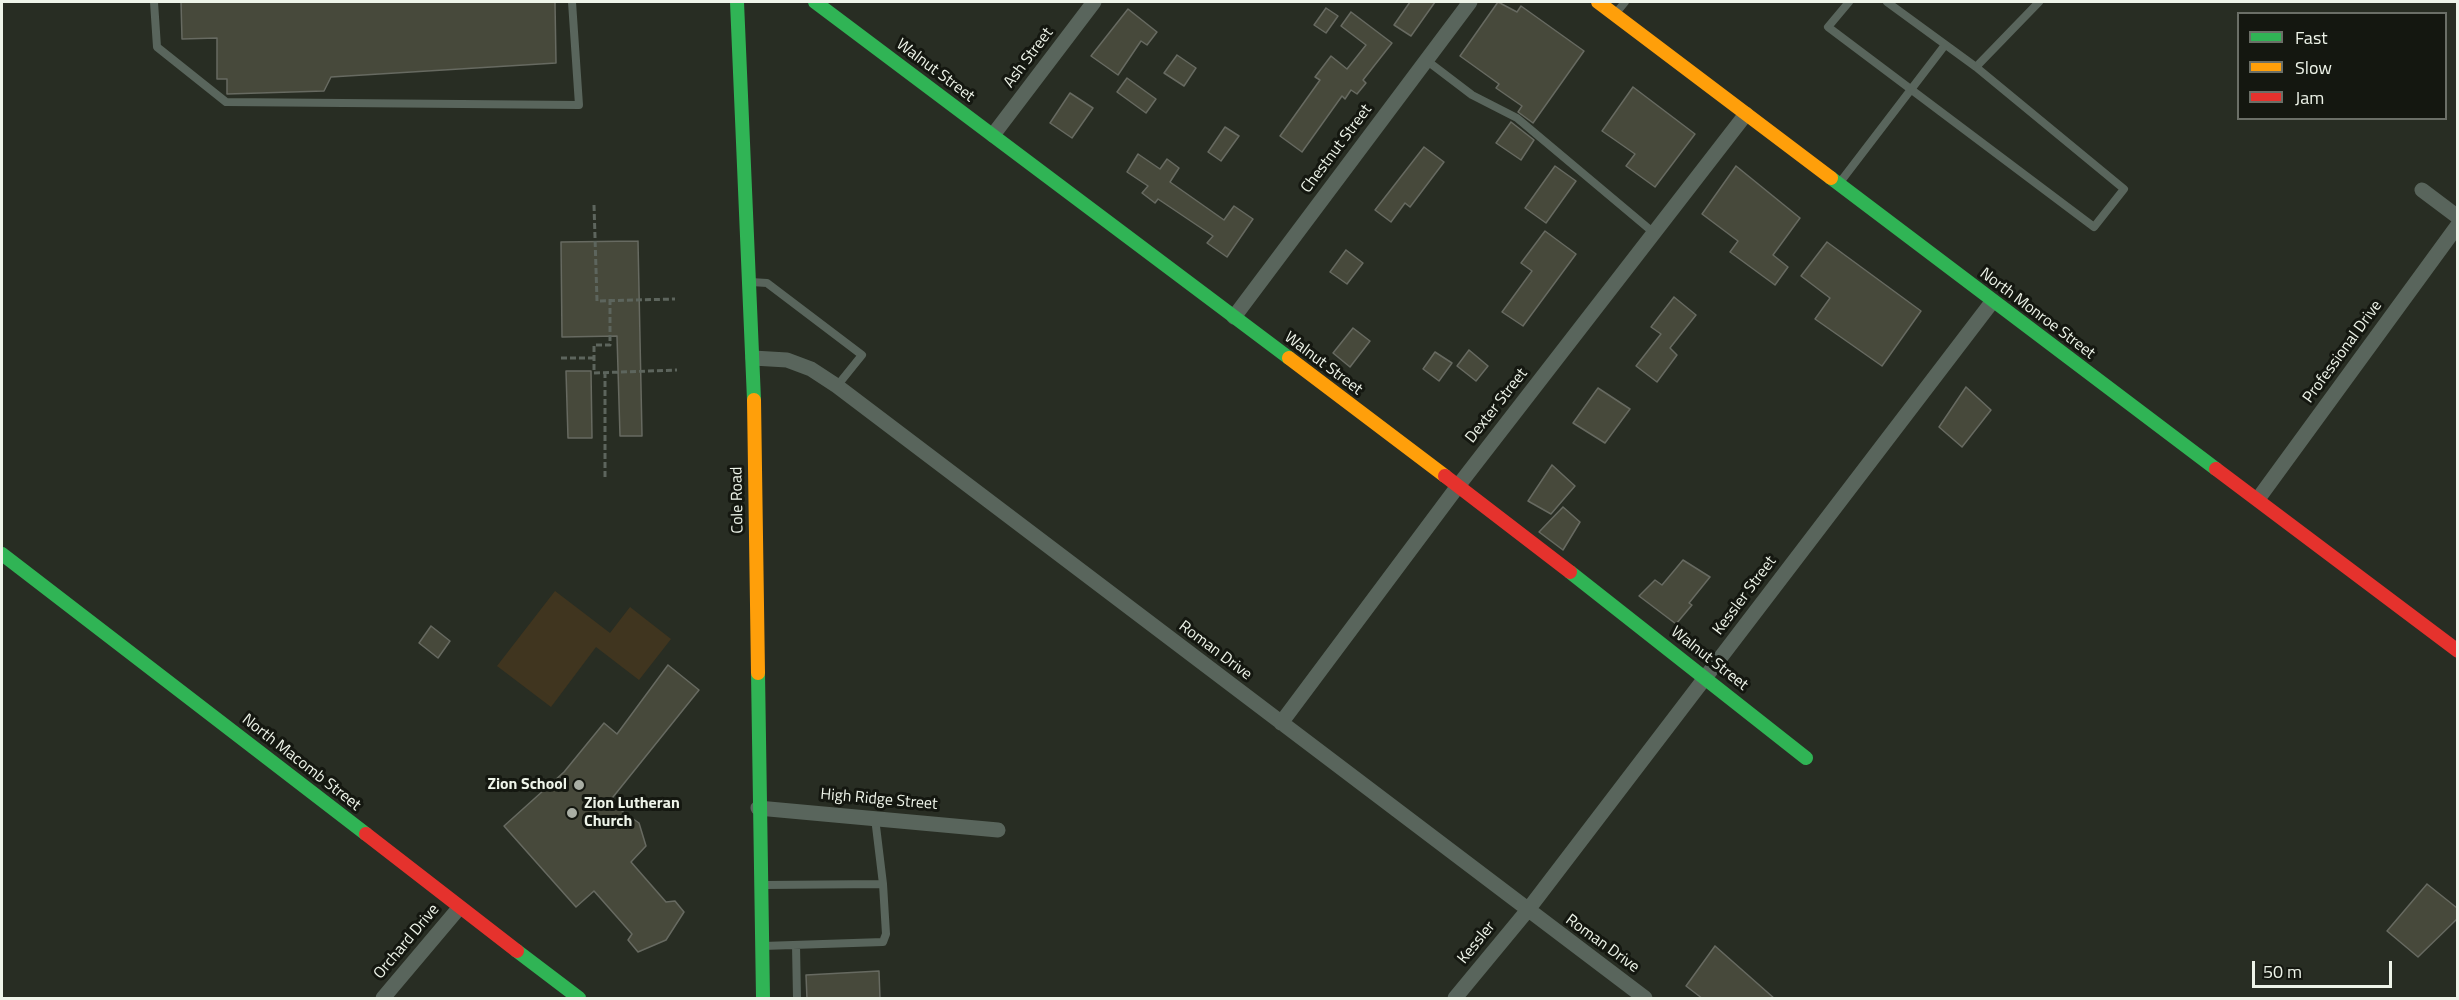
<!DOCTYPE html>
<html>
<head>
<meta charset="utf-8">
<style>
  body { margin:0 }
  #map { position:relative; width:2459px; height:1000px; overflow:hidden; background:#282d23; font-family:"Titillium Web",sans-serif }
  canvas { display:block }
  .frame { position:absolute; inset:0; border:3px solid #eef4e9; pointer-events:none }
  .legend { position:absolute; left:2237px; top:12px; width:210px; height:108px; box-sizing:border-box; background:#141710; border:2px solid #6b6f67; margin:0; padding:8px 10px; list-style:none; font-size:18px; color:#eef4e9 }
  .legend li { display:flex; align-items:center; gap:12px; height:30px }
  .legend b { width:30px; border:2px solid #6b6f67 }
  .scale { position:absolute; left:2252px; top:961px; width:140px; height:27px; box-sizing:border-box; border:3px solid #eef4e9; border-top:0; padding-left:8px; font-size:18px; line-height:21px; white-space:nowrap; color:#eef4e9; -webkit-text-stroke:4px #141710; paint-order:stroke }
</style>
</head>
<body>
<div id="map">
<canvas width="2459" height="1000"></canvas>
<div class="frame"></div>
<ul class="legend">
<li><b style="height:8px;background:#30b455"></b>Fast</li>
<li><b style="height:8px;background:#ff9f0a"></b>Slow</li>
<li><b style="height:8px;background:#e5322d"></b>Jam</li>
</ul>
<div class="scale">50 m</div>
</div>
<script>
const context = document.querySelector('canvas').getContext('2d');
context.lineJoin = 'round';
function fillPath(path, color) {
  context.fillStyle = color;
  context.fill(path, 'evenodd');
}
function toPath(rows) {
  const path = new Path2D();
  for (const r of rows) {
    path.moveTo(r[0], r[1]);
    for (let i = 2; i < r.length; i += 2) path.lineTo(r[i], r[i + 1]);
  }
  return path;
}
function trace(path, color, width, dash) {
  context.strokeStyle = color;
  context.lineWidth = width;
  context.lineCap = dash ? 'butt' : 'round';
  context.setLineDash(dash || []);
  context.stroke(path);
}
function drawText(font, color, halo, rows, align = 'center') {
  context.font = font + ' "Titillium Web",sans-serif';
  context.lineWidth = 6;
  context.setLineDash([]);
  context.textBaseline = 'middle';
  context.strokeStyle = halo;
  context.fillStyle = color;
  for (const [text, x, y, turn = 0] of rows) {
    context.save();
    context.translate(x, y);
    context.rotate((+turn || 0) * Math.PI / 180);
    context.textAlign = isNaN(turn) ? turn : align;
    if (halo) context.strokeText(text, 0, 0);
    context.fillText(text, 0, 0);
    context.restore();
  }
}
const green = toPath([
  [555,591,610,633,630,607,671,639,639,680,596,647,551,707,497,666]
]);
const building = toPath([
  [181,2,555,2,556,63,331,77,324,91,227,94,227,79,217,79,217,38,182,39,181,2],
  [1410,2,1435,2,1411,36,1394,25,1410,2],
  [1498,2,1517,12,1521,6,1584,51,1533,123,1518,112,1522,106,1496,88,1499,84,1460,56,1498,2],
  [1326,8,1338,16,1326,33,1314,25,1326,8],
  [1128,9,1157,32,1147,45,1141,41,1118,75,1091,56,1128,9],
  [1351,12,1392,43,1363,80,1366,83,1357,94,1351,90,1345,99,1342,96,1302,152,1280,136,1320,80,1315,77,1331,56,1347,69,1366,45,1341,26,1351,12],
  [1177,55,1196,68,1184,86,1164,73,1177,55],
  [1127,78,1156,99,1146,113,1117,92,1127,78],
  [1633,87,1695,134,1655,187,1626,166,1635,154,1602,131,1633,87],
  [1070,93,1093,108,1072,138,1050,123,1070,93],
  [1511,122,1534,140,1521,160,1496,143,1511,122],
  [1225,127,1239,136,1221,161,1208,152,1225,127],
  [1424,147,1444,162,1410,207,1405,203,1391,222,1375,210,1424,147],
  [1138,154,1160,169,1167,159,1179,168,1170,182,1224,220,1234,206,1253,219,1227,257,1207,243,1213,236,1158,199,1155,203,1142,193,1148,186,1127,172,1138,154],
  [1555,166,1576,181,1546,223,1525,208,1555,166],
  [1736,166,1800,218,1773,255,1788,267,1775,285,1730,252,1738,241,1702,214,1736,166],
  [1545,231,1576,254,1523,326,1502,312,1532,271,1521,263,1545,231],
  [638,241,642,436,620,436,617,336,562,337,561,242,638,241],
  [1827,242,1921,311,1882,366,1815,319,1830,298,1801,276,1827,242],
  [1346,250,1363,263,1347,284,1330,272,1346,250],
  [1674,297,1696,315,1670,348,1677,355,1657,382,1636,366,1661,334,1651,327,1674,297],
  [1353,328,1370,341,1350,367,1333,353,1353,328],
  [1469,350,1488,366,1476,381,1457,366,1469,350],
  [1435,352,1452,363,1439,381,1423,369,1435,352],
  [566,371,591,371,592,438,568,438,566,371],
  [1966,387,1991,410,1962,447,1939,427,1966,387],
  [1598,388,1630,409,1605,443,1573,423,1598,388],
  [1552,465,1575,486,1551,514,1528,501,1552,465],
  [1563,507,1580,522,1563,550,1539,532,1563,507],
  [1683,560,1710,577,1689,603,1692,605,1676,624,1639,596,1655,580,1662,585,1683,560],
  [431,626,450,641,438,658,419,643,431,626],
  [668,665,699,690,609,802,639,823,646,846,631,862,666,902,675,901,684,912,666,940,638,952,628,940,632,934,594,891,576,907,504,826,564,772,604,723,617,734,668,665],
  [2427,884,2457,908,2457,919,2418,957,2387,931,2427,884],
  [1715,946,1775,999,1703,999,1686,986,1715,946],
  [879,971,880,999,807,999,806,975,879,971]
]);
const path = toPath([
  [594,205,597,301,675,299],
  [610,299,610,345,594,345,594,373,677,370],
  [561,358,594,358],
  [605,372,605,478]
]);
const lane = toPath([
  [154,2,157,47,226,102,579,105,572,2],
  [1849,2,1828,27,2094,227,2124,189,1976,67],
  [1887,2,1976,67,2039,2],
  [1616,13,1625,2],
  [1426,60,1472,95,1517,118,1654,233],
  [1841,181,1945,45],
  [751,282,767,283,862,355,837,386],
  [765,885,883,884,875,818],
  [796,945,797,998],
  [763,946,883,942,886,934,883,884]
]);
const street = toPath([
  [993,135,1094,2],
  [2422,190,2458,217],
  [1234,317,1470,2],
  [753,358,787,360,811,369,837,386,1645,998],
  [2258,499,2458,225],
  [1281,723,1458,486,1746,114],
  [758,808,998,830],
  [383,998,459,908],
  [1455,998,1527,911,1992,302]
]);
const fast = toPath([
  [737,2,754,400],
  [815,2,1289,358],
  [1831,178,2216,469],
  [2,554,366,834],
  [1570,572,1806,758],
  [758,673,763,998],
  [517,951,579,998]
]);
const slow = toPath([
  [1598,2,1831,178],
  [1289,358,1445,476],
  [754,400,758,673]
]);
const jam = toPath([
  [2216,469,2458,651],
  [1445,476,1570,572],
  [366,834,517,951]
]);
const markers = [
  [579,785,6,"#a9aea4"],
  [572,813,6,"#a9aea4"]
];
const streetNames = [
  ["Ash Street",1029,58,-53],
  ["Walnut Street",935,71,37],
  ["Chestnut Street",1337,149,-53],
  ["North Monroe Street",2037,314,37],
  ["Professional Drive",2343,352,-54],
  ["Walnut Street",1323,364,37],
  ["Dexter Street",1497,406,-52],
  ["Cole Road",738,500,-91],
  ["Kessler Street",1745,596,-53],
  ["Roman Drive",1215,651,37],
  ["Walnut Street",1709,659,38],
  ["North Macomb Street",301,763,38],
  ["High Ridge Street",879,800,5],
  ["Orchard Drive",407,942,-50],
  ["Kessler",1477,943,-51],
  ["Roman Drive",1602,944,36]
];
const poiNames = [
  ["Zion School",567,785],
  ["Zion Lutheran",584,804,"left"],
  ["Church",584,822,"left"]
];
fillPath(green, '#40351f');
fillPath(building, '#47493b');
trace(building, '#676a61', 1.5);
trace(path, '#5d655d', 3, [6, 3]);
trace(lane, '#59655c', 8);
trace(street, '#59655c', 15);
trace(fast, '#30b455', 14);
trace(slow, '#ff9f0a', 14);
trace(jam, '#e5322d', 14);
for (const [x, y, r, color] of markers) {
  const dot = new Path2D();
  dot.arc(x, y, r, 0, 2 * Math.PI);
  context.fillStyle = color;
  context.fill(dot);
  trace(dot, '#141710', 2);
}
drawText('16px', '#eef4e9', '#141710', streetNames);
drawText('bold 16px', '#eef4e9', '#141710', poiNames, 'right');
</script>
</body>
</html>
